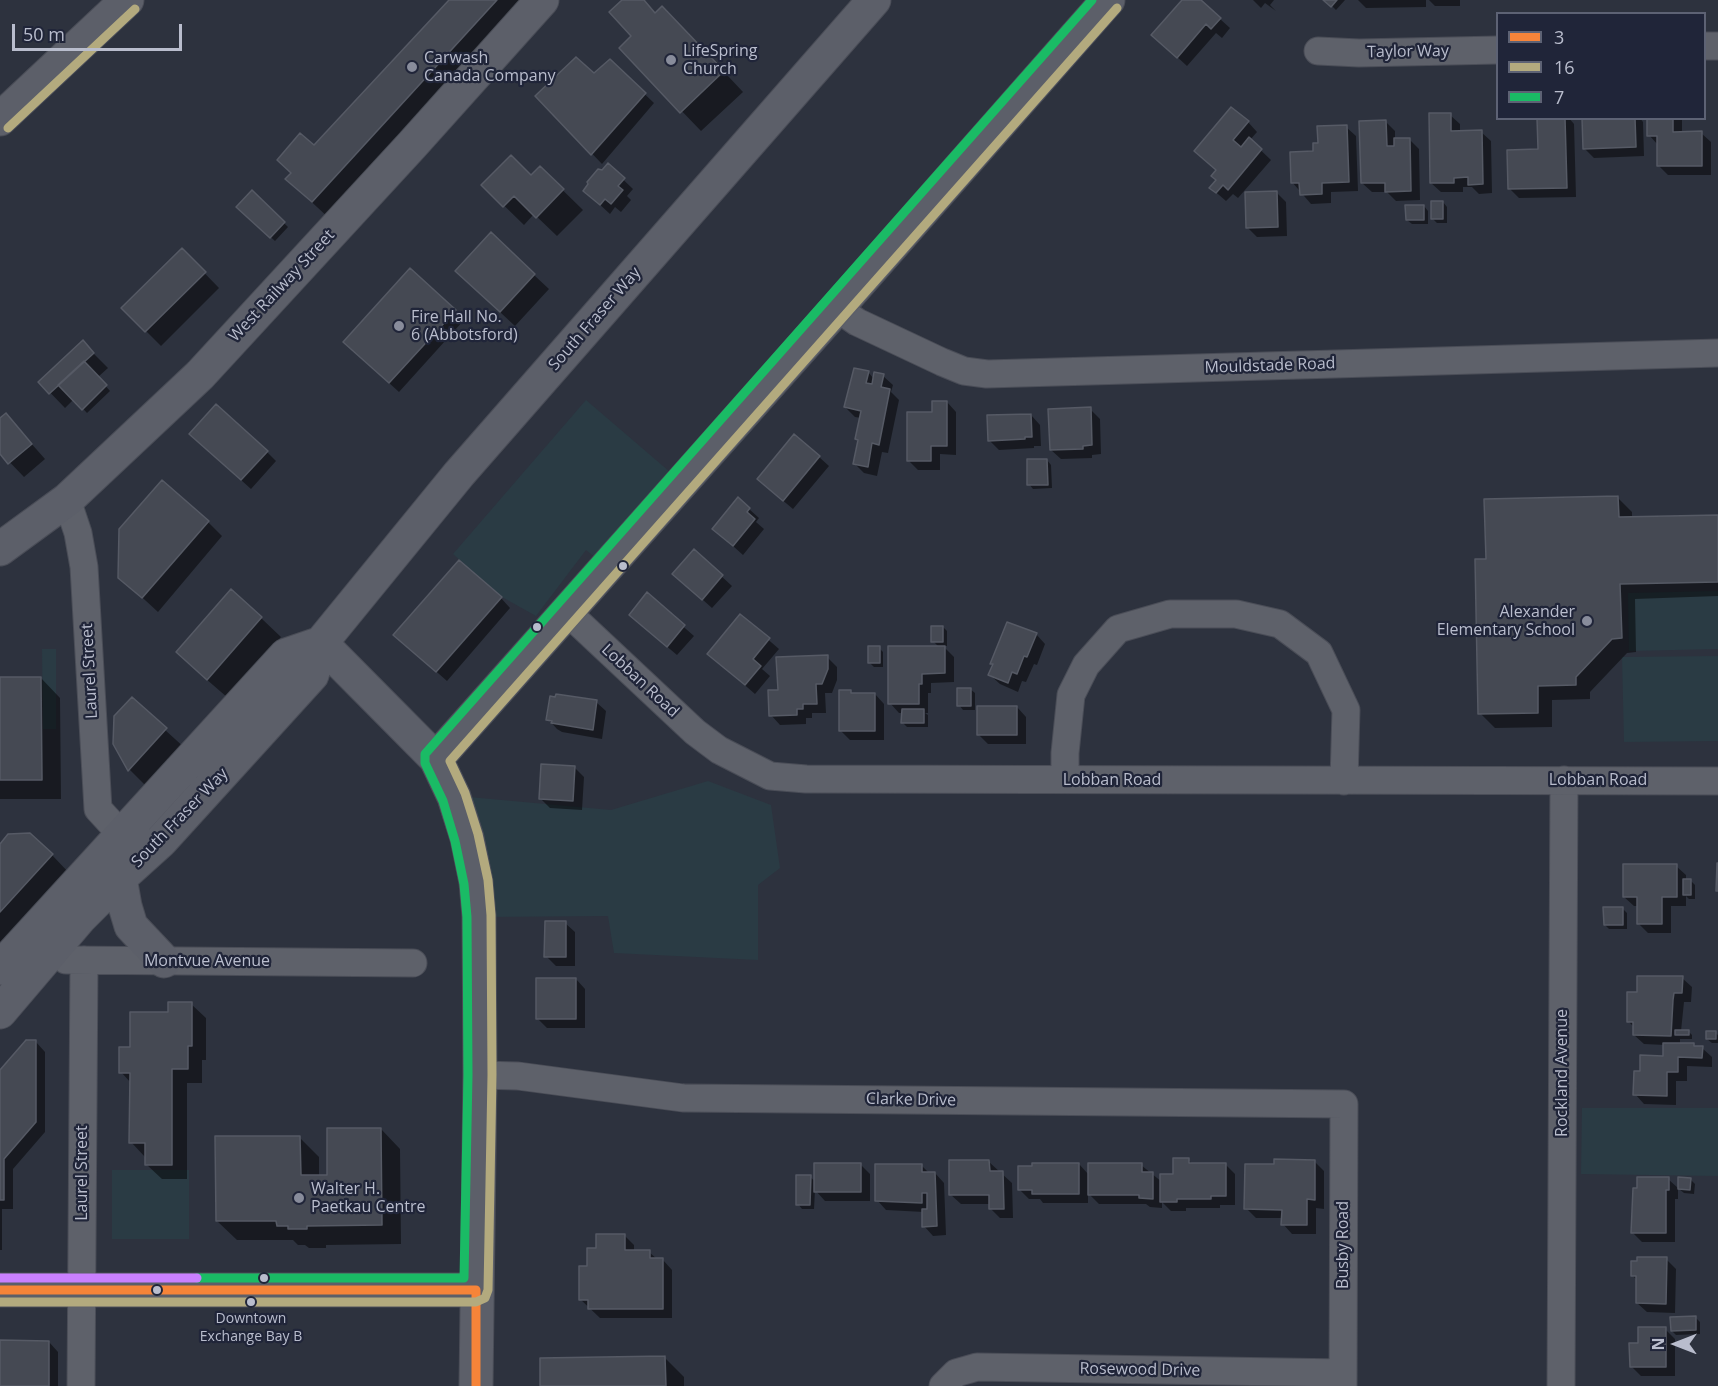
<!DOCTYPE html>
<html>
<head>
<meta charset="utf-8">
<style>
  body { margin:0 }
  #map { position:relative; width:1718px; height:1386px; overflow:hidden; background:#2d323e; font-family:"Open Sans",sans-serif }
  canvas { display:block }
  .legend { position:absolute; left:1496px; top:12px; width:210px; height:108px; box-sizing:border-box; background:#202539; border:2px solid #5d6274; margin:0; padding:8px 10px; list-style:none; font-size:18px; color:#b9bdcd }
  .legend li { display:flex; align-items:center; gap:12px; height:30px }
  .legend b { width:30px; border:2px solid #5d6274 }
  .north { position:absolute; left:1646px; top:1314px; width:60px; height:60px; -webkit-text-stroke:4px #202539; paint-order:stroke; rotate:270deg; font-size:16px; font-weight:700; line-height:24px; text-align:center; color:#b9bdcd }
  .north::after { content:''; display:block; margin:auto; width:21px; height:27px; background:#b9bdcd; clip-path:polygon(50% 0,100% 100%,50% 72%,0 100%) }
  .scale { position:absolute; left:12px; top:24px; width:170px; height:27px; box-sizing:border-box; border:3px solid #b9bdcd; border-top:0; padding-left:8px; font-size:18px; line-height:21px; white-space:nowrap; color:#b9bdcd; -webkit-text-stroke:4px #202539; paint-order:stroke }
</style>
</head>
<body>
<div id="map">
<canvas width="1718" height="1386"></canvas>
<ul class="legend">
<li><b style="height:8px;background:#f68439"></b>3</li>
<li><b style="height:8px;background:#b3aa7e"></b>16</li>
<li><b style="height:8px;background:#1abb65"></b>7</li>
</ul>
<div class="north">N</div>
<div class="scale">50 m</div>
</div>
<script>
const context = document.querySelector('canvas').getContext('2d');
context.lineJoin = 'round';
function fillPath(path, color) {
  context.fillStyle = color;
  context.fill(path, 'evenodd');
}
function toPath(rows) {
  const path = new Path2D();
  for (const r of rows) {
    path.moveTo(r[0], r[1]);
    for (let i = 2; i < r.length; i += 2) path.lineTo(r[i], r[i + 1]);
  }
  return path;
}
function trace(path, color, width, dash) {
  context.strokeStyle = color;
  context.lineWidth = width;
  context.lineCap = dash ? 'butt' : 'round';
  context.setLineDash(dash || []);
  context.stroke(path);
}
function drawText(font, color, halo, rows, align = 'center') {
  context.font = font + ' "Open Sans",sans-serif';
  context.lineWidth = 4.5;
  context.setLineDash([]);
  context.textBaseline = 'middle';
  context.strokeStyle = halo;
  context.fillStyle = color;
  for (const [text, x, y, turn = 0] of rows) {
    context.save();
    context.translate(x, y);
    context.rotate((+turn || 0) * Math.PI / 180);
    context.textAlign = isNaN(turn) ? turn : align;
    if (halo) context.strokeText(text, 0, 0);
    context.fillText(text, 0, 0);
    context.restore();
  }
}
const green = toPath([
  [586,400,670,472,596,558,586,550,536,616,502,597,453,554],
  [1718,591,1718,649,1629,651,1628,593],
  [42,649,56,649,56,729,43,729],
  [1718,656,1718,741,1624,742,1622,657],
  [708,781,771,805,780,868,758,885,758,960,614,953,608,916,482,917,458,796,611,810],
  [1582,1108,1718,1108,1718,1176,1581,1174],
  [112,1170,189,1170,189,1239,112,1239]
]);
const shadow = toPath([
  [451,0,535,0,332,221,287,179],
  [624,0,643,0,656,14,682,27,743,92,701,131,621,48,633,36],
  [1184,0,1199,0,1230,28,1222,38,1216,33,1187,66,1163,44],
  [1253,0,1274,0,1270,5,1276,11,1265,3,1261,8],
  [1326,0,1345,0,1336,10],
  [1358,0,1426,0,1426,7,1366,8],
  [1429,0,1460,0,1460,6,1435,6],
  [610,61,654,103,602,164,537,96,594,75],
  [1450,115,1460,124,1460,132,1481,132,1491,141,1492,193,1479,194,1472,187,1463,187,1463,192,1441,192,1431,183],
  [1539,118,1569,118,1574,124,1576,197,1519,198,1510,189,1540,150],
  [1583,118,1640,118,1643,122,1644,156,1594,158,1584,148],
  [1648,118,1682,118,1682,133,1701,133,1711,142,1711,175,1668,175,1659,166,1658,145,1649,135],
  [1248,122,1257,132,1250,140,1271,160,1238,198,1233,194,1226,201,1211,188,1218,180,1217,171,1196,151],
  [1386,122,1395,131,1395,140,1409,139,1419,149,1420,200,1396,201,1387,192,1372,192,1362,183],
  [1346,127,1356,136,1358,191,1331,192,1331,203,1311,204,1292,182,1319,145],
  [608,165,633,189,627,196,631,200,621,212,615,207,610,214,585,191],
  [540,168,583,210,557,236,534,214,524,225,483,185,531,177],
  [252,192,288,227,275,241,238,207],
  [1276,192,1286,202,1287,236,1257,237,1248,228],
  [1443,202,1447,207,1447,223,1437,223,1432,218],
  [1424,206,1428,211,1428,224,1412,224,1407,220],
  [491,235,549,289,515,326,472,286],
  [182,250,219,288,161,346,123,308],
  [455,311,464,320,399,392,355,352],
  [83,343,108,368,98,377,110,391,87,413,74,399,65,408,40,382],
  [868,372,874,379,883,376,893,385,891,392,899,400,888,453,882,452,877,476,864,473,855,464,860,442,856,439,861,418,855,417,845,407],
  [947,402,956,412,956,455,940,454,940,470,918,470,908,460,934,414],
  [1090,409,1100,419,1101,454,1092,455,1092,458,1061,459,1051,450],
  [6,415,45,459,24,477,0,452,0,420],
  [1031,415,1040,425,1041,446,1034,446,1034,448,999,450,989,440],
  [201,444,267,452,276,461,251,489],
  [819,457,829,466,793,509,768,488],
  [1047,460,1051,465,1052,488,1033,489,1029,484],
  [1617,497,1632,512,1632,518,1718,516,1718,596,1635,599,1636,652,1627,653,1590,692,1590,699,1552,700,1552,727,1495,728,1480,713,1487,560],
  [749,509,759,518,756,522,764,529,743,555,714,529],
  [208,522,222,536,158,612,120,577],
  [694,551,732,586,712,608,684,583],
  [647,595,694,636,677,655,640,624],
  [501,598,510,608,447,681,405,644],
  [741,616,779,649,762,669,770,676,755,694,709,654],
  [261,618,281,637,228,698,198,672],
  [943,627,947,631,947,646,943,646,954,657,954,682,931,683,931,693,928,693,928,713,925,713,928,715,928,727,907,727,903,723,903,713,899,713,890,703,939,647,933,641],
  [1036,634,1045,644,1037,665,1034,664,1026,682,1022,681,1018,692,1000,684,990,675],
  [879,648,883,652,883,667,874,667,869,662],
  [827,657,837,667,837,680,832,693,825,693,826,713,812,713,812,718,806,718,806,724,780,725,771,715,779,691],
  [0,678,41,678,60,698,61,799,0,799],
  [970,689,975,693,975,710,963,710,959,705],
  [850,692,852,694,875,694,884,704,884,740,850,740,840,730],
  [556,699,596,702,606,711,602,739,562,732,557,729,548,719],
  [132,700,186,749,149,789,130,770,115,744],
  [1017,707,1026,717,1026,744,988,744,978,734],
  [574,767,584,777,582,810,550,808,540,798],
  [0,846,52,855,71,875,0,946],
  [1676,866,1686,875,1686,881,1691,881,1695,885,1695,899,1689,899,1686,896,1686,906,1671,906,1671,933,1648,933,1639,924,1638,906,1634,906,1624,897],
  [1622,908,1627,913,1627,929,1609,929,1605,925],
  [565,923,575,932,575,966,556,966,546,956],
  [1682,978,1692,987,1691,1002,1684,1002,1681,1031,1688,1031,1692,1035,1692,1039,1680,1039,1680,1045,1694,1045,1696,1047,1702,1048,1712,1057,1712,1067,1687,1066,1687,1081,1676,1081,1676,1105,1644,1104,1635,1094,1641,1073,1664,1058,1665,1045,1644,1044,1634,1035,1634,1027,1628,1021,1638,994],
  [576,979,585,989,585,1028,547,1028,537,1018],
  [191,1004,206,1018,206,1060,202,1060,202,1083,187,1083,187,1179,162,1179,147,1165,145,1157,131,1142,131,1083,121,1072,132,1049,170,1013],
  [1715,1033,1718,1035,1718,1043,1712,1043,1707,1039],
  [36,1042,45,1052,45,1132,13,1169,13,1209,2,1209,2,1250,0,1250,0,1072],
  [381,1129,400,1149,401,1244,326,1245,326,1248,309,1248,305,1245,298,1245,293,1240,237,1240,217,1221,300,1138,319,1157,319,1177,329,1177],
  [1188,1160,1193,1164,1226,1165,1235,1174,1235,1205,1220,1205,1220,1208,1186,1208,1186,1211,1171,1211,1162,1202,1162,1208,1150,1207,1146,1204,1099,1204,1088,1193,1088,1203,1043,1203,1040,1199,1029,1199,1020,1190,1079,1164,1089,1175,1141,1165,1162,1182,1174,1176],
  [1314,1161,1324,1171,1324,1209,1316,1208,1316,1234,1292,1234,1283,1224,1283,1218,1256,1218,1246,1208,1276,1166],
  [989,1162,1012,1183,1013,1218,1000,1218,990,1208,990,1204,961,1204,951,1195],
  [860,1164,870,1174,870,1201,825,1201,815,1190,814,1209,802,1209,798,1204,810,1177,816,1182],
  [921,1165,929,1173,935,1173,944,1183,946,1235,933,1236,924,1226,924,1212,886,1210,877,1200],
  [1668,1179,1678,1188,1678,1199,1675,1199,1675,1242,1642,1242,1632,1232],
  [1690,1179,1695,1184,1694,1194,1684,1193,1679,1189],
  [624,1235,634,1245,634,1252,649,1252,658,1260,663,1260,672,1270,672,1318,600,1318,580,1299,588,1268,597,1250],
  [1666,1259,1676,1269,1675,1313,1647,1312,1637,1303,1638,1281,1633,1276],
  [1695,1317,1700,1322,1700,1334,1676,1335,1672,1331],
  [1665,1329,1675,1339,1675,1376,1641,1376,1631,1366,1640,1345],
  [0,1342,49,1342,58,1352,58,1386,0,1386],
  [665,1358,684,1377,684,1386,542,1386]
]);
const building = toPath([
  [449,0,497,0,312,202,285,179,291,173,277,160,300,133,314,145,449,0],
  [622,0,644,0,655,13,662,6,724,71,680,113,619,48,631,36,609,12,622,0],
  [1182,0,1201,0,1221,18,1211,29,1206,24,1177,58,1151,35,1182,0],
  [1323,0,1337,0,1331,7,1323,0],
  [576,57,594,73,610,59,646,93,591,155,535,96,576,57],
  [1231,107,1249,121,1233,140,1241,147,1249,137,1262,149,1228,190,1223,185,1216,193,1209,188,1216,180,1211,176,1216,170,1194,151,1231,107],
  [1429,113,1451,113,1451,131,1482,130,1483,184,1468,185,1468,177,1454,178,1454,183,1430,183,1429,113],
  [1537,118,1565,118,1567,188,1508,189,1507,150,1538,149,1537,118],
  [1582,118,1635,118,1636,147,1583,149,1582,118],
  [1647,118,1673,118,1673,132,1702,131,1702,166,1657,166,1657,136,1647,136,1647,118],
  [1386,120,1387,146,1394,146,1394,138,1410,138,1411,191,1385,192,1385,183,1361,183,1359,121,1386,120],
  [1347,125,1349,182,1322,183,1322,194,1300,195,1299,183,1291,183,1290,152,1313,151,1313,143,1318,143,1317,126,1347,125],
  [511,155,531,175,540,166,564,189,536,218,514,196,503,207,481,185,511,155],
  [608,163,625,178,618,186,623,190,611,204,605,199,600,205,583,191,588,184,587,182,598,169,602,170,608,163],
  [252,190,285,222,270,238,236,207,252,190],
  [1277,191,1278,227,1246,228,1245,192,1277,191],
  [1431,201,1443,201,1443,219,1431,219,1431,201],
  [1405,205,1424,205,1424,220,1406,220,1405,205],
  [491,232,535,274,500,312,455,271,491,232],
  [182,248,206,272,145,332,121,308,182,248],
  [410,268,456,310,389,383,343,342,410,268],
  [83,340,94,353,49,394,38,382,83,340],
  [84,361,107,385,82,410,58,385,84,361],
  [854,368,869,371,866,383,872,384,874,372,884,374,881,387,890,389,879,445,872,443,868,467,853,464,858,440,855,439,861,411,844,407,854,368],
  [932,401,947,401,947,446,931,446,931,461,907,461,907,412,932,412,932,401],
  [216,404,268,451,241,480,189,434,216,404],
  [1091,407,1092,445,1083,446,1083,449,1050,450,1048,409,1091,407],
  [6,413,32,444,8,464,0,454,0,418,6,413],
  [1031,414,1032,437,1025,437,1025,439,988,441,987,415,1031,414],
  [794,434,820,456,783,501,757,479,794,434],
  [1027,459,1047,459,1048,485,1027,485,1027,459],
  [162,480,209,521,142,598,118,578,119,529,162,480],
  [1618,496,1619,517,1718,515,1718,582,1620,584,1622,638,1612,639,1576,677,1576,685,1538,686,1538,713,1478,714,1475,559,1486,559,1484,499,1618,496],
  [738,497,750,508,747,512,755,519,733,546,712,529,738,497],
  [694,549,723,575,702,600,672,574,694,549],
  [459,560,502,597,436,672,393,635,459,560],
  [231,589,262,617,207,680,176,652,231,589],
  [647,592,685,625,667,647,629,615,647,592],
  [740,614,770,638,753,659,761,666,745,685,707,654,740,614],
  [1007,622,1037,633,1027,657,1024,656,1017,674,1012,672,1008,683,988,675,993,664,990,664,1007,622],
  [931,626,943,626,943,642,931,642,931,626],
  [868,646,880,646,880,663,868,663,868,646],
  [888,646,945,646,945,673,922,674,922,684,919,684,919,704,888,704,888,646],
  [828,655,828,669,822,684,816,684,817,704,803,704,803,709,797,709,797,715,769,716,768,690,778,690,776,657,828,655],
  [0,677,41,677,42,780,0,780,0,677],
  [957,688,971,688,971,706,957,706,957,688],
  [839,690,851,690,851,693,875,693,875,731,839,731,839,690],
  [556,694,597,700,593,730,551,723,552,721,546,720,550,696,555,697,556,694],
  [132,697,167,728,128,771,113,744,114,716,132,697],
  [977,706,1017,706,1017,735,977,735,977,706],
  [902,709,924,709,924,723,901,723,902,709],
  [541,764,575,766,573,801,539,799,541,764],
  [30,833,53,854,0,912,0,844,8,834,30,833],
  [1717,863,1718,863,1718,891,1716,891,1717,863],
  [1623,864,1677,864,1677,897,1662,897,1662,924,1637,924,1637,897,1623,897,1623,864],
  [1683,879,1691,879,1691,895,1683,895,1683,879],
  [1603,907,1623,907,1623,925,1604,925,1603,907],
  [545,921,566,921,566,957,544,957,545,921],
  [1637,976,1683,976,1682,993,1674,993,1673,1000,1671,1036,1633,1035,1633,1022,1627,1022,1627,992,1637,992,1637,976],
  [536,978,576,978,576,1019,536,1019,536,978],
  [168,1002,192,1002,192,1046,188,1046,188,1069,172,1069,172,1165,145,1165,145,1143,129,1143,130,1073,119,1073,119,1047,130,1047,130,1012,168,1012,168,1002],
  [1675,1030,1689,1030,1689,1035,1675,1035,1675,1030],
  [1706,1031,1716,1031,1716,1039,1706,1039,1706,1031],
  [26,1040,36,1040,36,1122,4,1159,4,1200,0,1200,0,1070,26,1040],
  [1663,1043,1694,1043,1694,1046,1703,1046,1702,1058,1678,1057,1678,1072,1667,1072,1667,1096,1633,1095,1634,1071,1640,1071,1640,1055,1663,1056,1663,1043],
  [327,1128,381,1128,382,1225,307,1226,307,1229,288,1229,288,1226,277,1226,276,1221,216,1221,215,1136,300,1136,301,1175,327,1175,327,1128],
  [1173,1158,1189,1158,1189,1163,1226,1163,1226,1196,1211,1196,1211,1199,1177,1199,1177,1202,1160,1202,1160,1174,1173,1174,1173,1158],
  [1274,1159,1315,1160,1315,1200,1307,1199,1307,1225,1281,1225,1282,1210,1244,1209,1245,1164,1274,1164,1274,1159],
  [949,1160,989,1160,990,1171,1003,1171,1004,1209,989,1209,989,1195,949,1195,949,1160],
  [814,1163,861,1163,861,1192,814,1192,814,1163],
  [1032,1163,1079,1163,1079,1194,1032,1194,1032,1190,1018,1190,1018,1166,1032,1166,1032,1163],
  [1088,1163,1142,1163,1142,1172,1153,1172,1153,1199,1139,1198,1139,1195,1088,1195,1088,1163],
  [875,1164,922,1164,922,1172,935,1172,937,1226,922,1227,922,1209,927,1209,927,1193,922,1193,922,1203,875,1201,875,1164],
  [796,1175,811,1175,810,1205,796,1205,796,1175],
  [1637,1177,1669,1177,1669,1190,1666,1190,1666,1233,1631,1233,1633,1188,1637,1188,1637,1177],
  [1678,1177,1691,1178,1690,1190,1678,1189,1678,1177],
  [596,1234,625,1234,625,1250,650,1250,650,1258,663,1258,663,1309,588,1309,588,1300,579,1300,579,1266,587,1266,587,1248,596,1248,596,1234],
  [1637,1257,1667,1257,1666,1304,1636,1303,1636,1276,1631,1276,1631,1261,1637,1261,1637,1257],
  [1696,1316,1696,1330,1671,1331,1670,1317,1696,1316],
  [1638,1327,1666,1327,1666,1367,1630,1367,1629,1343,1638,1343,1638,1327],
  [0,1340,49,1341,49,1386,0,1386,0,1340],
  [665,1356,666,1386,540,1386,540,1358,665,1356]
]);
const street = toPath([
  [1704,46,1718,46],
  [1318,51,1359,53,1498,50],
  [837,308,857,322,942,362,964,371,987,374,1718,353],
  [67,500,78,533,84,567,98,809,121,834],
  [566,611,695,732,719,750,770,776,806,779,1718,781],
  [1065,779,1065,753,1071,695,1086,665,1118,629,1170,614,1236,614,1280,624,1319,653,1346,710,1344,781],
  [66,960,413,963],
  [480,1075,518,1076,683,1098,1344,1104,1343,1386],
  [81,1386,84,960],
  [943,1386,956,1373,977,1367,1343,1373],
  [1561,1386,1564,780]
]);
const secondary = toPath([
  [0,119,127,0],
  [0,549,67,500,200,375,412,145,542,0],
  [321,643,436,759,454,797,467,838,476,882,479,916,480,1075,476,1386],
  [436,759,837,308,1108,0],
  [120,878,125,906,131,926,164,961],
  [0,968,286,655,321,643],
  [0,1012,80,918,120,878,161,841,312,675,321,643,459,474,874,0],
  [0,1290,476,1290]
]);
const bus1 = toPath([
  [0,1290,476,1290],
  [476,1290,476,1386]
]);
const bus2 = toPath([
  [8,128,135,9],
  [0,1302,476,1302,485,1298,488,1290,492,1075,491,915,488,880,478,834,465,793,450,761,1117,8]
]);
const bus3 = toPath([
  [197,1278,464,1278,468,1075,467,917,464,884,455,841,443,801,425,763,425,754,1092,0]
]);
const bus4 = toPath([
  [0,1278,197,1278]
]);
const markers = [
  [671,60,6,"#888c9b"],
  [412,67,6,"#888c9b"],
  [399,326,6,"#888c9b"],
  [623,566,5,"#b9bdcd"],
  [1587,621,6,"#888c9b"],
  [537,627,5,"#b9bdcd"],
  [299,1198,6,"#888c9b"],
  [264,1278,5,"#b9bdcd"],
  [157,1290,5,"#b9bdcd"],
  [251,1302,5,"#b9bdcd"]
];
const busNames = [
  ["Downtown",251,1319],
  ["Exchange Bay B",251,1337]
];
const poiNames = [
  ["LifeSpring",683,51],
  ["Church",683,69],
  ["Carwash",424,58],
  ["Canada Company",424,76],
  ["Fire Hall No.",411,317],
  ["6 (Abbotsford)",411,335],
  ["Alexander",1575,612,"right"],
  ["Elementary School",1575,630,"right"],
  ["Walter H.",311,1189],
  ["Paetkau Centre",311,1207]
];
const streetNames = [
  ["Taylor Way",1408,52,-1],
  ["West Railway Street",282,286,-47],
  ["South Fraser Way",595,319,-49],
  ["Mouldstade Road",1270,366,-2],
  ["Laurel Street",90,671,-93],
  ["Lobban Road",640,681,43],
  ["Lobban Road",1112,780],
  ["Lobban Road",1598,780],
  ["South Fraser Way",180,818,-46],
  ["Montvue Avenue",207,961],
  ["Rockland Avenue",1562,1073,-90],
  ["Clarke Drive",911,1100,1],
  ["Laurel Street",82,1173,-90],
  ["Busby Road",1343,1245,-90],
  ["Rosewood Drive",1140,1370,1]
];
fillPath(green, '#2a3b44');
fillPath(shadow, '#0007');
fillPath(building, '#454953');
trace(building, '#565a65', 1.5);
trace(street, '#4a4d57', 29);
trace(secondary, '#4a4d57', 35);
trace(street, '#5e616a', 27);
trace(secondary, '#5c5f69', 33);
trace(bus1, '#f68439', 9);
trace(bus2, '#b3aa7e', 9);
trace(bus3, '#1abb65', 9);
trace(bus4, '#ca80ff', 9);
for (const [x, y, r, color] of markers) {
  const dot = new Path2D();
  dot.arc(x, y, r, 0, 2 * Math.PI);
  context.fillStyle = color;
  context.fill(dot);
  trace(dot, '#202539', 2);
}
drawText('14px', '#b9bdcd', '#202539', busNames);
drawText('16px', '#b9bdcd', '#202539', poiNames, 'left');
drawText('16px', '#b9bdcd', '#202539', streetNames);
</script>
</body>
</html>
